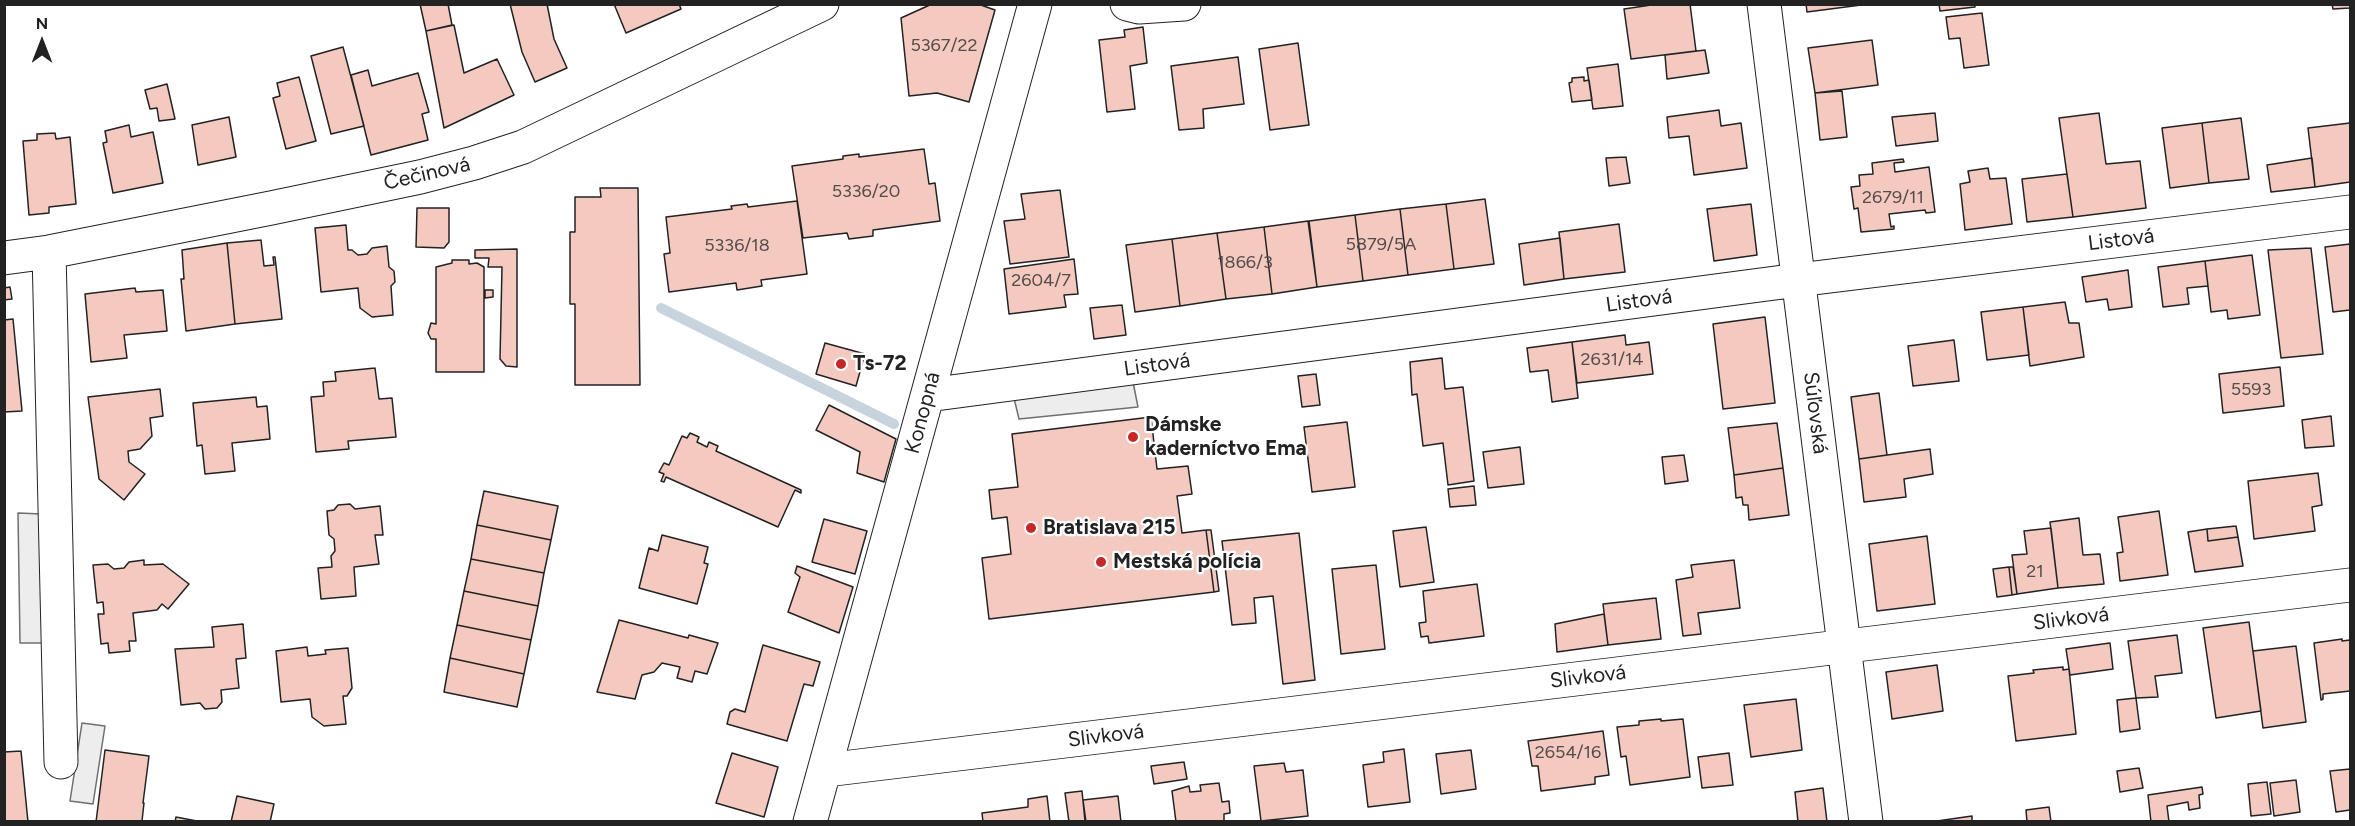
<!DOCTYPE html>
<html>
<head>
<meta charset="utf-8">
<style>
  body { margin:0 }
  #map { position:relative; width:2355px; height:826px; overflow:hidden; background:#fff; font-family:Figtree,sans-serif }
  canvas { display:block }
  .frame { position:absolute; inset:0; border:6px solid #222; pointer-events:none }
  .north { position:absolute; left:12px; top:12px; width:60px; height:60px; -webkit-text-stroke:4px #fff; paint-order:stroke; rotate:0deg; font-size:16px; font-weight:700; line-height:24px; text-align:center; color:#222 }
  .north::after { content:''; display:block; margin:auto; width:21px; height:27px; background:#222; clip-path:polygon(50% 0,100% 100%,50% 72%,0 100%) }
</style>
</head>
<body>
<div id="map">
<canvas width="2355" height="826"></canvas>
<div class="frame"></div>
<div class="north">N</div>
</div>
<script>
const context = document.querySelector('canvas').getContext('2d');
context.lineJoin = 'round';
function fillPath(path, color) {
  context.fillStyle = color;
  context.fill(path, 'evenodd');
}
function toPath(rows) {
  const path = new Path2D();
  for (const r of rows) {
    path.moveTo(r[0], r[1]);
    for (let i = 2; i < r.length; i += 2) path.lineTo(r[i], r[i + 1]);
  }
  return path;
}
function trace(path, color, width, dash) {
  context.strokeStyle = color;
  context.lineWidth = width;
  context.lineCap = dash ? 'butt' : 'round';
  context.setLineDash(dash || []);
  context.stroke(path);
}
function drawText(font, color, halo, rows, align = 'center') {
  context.font = font + ' Figtree,sans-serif';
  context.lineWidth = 4.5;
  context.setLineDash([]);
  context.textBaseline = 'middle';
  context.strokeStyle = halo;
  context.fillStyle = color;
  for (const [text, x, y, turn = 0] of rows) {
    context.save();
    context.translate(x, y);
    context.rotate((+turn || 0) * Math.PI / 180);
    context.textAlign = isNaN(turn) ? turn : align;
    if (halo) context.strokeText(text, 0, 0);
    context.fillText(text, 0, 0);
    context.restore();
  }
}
const parking = toPath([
  [1133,382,1138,407,1019,419,1014,398,1133,382],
  [18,513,42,514,44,643,20,643,18,513],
  [82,723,105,726,93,804,70,801,82,723]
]);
const stream = toPath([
  [661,308,894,424]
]);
const building = toPath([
  [420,4,448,4,452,25,426,31,420,4],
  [510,4,547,4,554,39,567,68,535,82,522,52,510,4],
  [614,4,679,4,681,9,626,33,614,4],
  [932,4,978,4,995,10,969,102,937,93,909,96,901,18,932,4],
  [1658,4,1690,4,1696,51,1631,59,1624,9,1658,4],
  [1806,4,1869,4,1807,12,1806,4],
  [1939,4,1975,4,1975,7,1940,11,1939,4],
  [2332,4,2350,4,2350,8,2333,9,2332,4],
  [1982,13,1989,65,1964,68,1960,38,1949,39,1946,17,1982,13],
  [454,25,464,73,497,59,514,95,444,128,426,31,454,25],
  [1143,27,1147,63,1130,66,1135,109,1107,112,1099,40,1125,37,1124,30,1143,27],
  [1872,40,1878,85,1815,93,1808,48,1872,40],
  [1298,43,1309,125,1270,130,1259,49,1298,43],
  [343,47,364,126,331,134,311,56,343,47],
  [1705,50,1709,73,1667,79,1665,55,1705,50],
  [1238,57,1244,104,1203,109,1204,128,1179,130,1171,66,1238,57],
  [1618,64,1623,106,1593,109,1587,68,1618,64],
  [368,70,372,86,418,73,429,112,422,114,428,140,371,155,351,75,368,70],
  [299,77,316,141,286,149,273,98,280,96,277,83,299,77],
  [1584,77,1584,81,1589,80,1592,100,1572,102,1569,83,1572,82,1572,78,1584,77],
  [167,84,175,119,159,121,157,108,150,109,145,90,167,84],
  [1842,91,1847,137,1820,140,1815,93,1842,91],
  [1719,110,1721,126,1741,123,1747,168,1694,175,1689,136,1669,138,1667,117,1719,110],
  [1935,113,1938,141,1896,146,1892,117,1935,113],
  [2099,113,2106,164,2140,161,2146,208,2073,217,2059,118,2099,113],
  [229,117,236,157,198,165,192,125,229,117],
  [2241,118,2249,179,2209,183,2202,123,2241,118],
  [2202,123,2209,183,2170,188,2162,128,2202,123],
  [2350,123,2350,182,2315,187,2308,128,2350,123],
  [129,125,131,137,153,132,163,183,113,193,103,143,107,142,105,131,129,125],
  [55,133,56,139,70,137,76,204,49,207,49,213,29,215,23,141,37,140,37,134,55,133],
  [924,149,929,184,935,183,940,221,873,230,873,236,849,239,847,233,803,238,792,166,843,159,843,156,859,154,859,157,924,149],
  [1626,157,1630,183,1609,186,1606,158,1626,157],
  [2312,158,2315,187,2271,192,2267,165,2312,158],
  [1903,159,1904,162,1894,163,1895,172,1929,167,1935,212,1926,213,1925,210,1889,214,1891,227,1894,226,1894,229,1861,232,1858,208,1854,209,1851,187,1860,186,1859,175,1873,174,1872,163,1903,159],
  [1988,168,1990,179,2006,178,2012,224,1965,230,1960,184,1970,182,1968,171,1988,168],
  [2067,174,2073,217,2027,222,2022,179,2067,174],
  [600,188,638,188,640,385,575,385,575,304,570,304,570,232,575,232,575,197,601,197,600,188],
  [1060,190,1069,257,1010,264,1004,221,1025,219,1021,194,1060,190],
  [1485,199,1494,264,1454,269,1446,204,1485,199],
  [797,201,807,274,761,280,762,286,737,290,736,283,669,292,664,254,670,253,666,217,732,209,731,206,747,204,748,207,797,201],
  [1446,204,1454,269,1408,275,1400,209,1446,204],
  [1751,204,1757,255,1714,261,1707,209,1751,204],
  [417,208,449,208,449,242,444,248,416,247,417,208],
  [1400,209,1408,275,1363,281,1355,215,1400,209],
  [1355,215,1363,281,1317,287,1309,221,1355,215],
  [1308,221,1317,287,1272,294,1264,227,1308,221],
  [1619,224,1625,272,1564,279,1559,232,1619,224],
  [346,225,348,250,352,250,358,255,367,254,372,248,387,246,389,267,394,271,395,282,391,286,393,315,372,317,360,308,358,288,321,292,315,228,346,225],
  [1264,227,1272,294,1226,299,1217,233,1264,227],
  [1217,233,1226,299,1180,306,1172,239,1217,233],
  [1560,238,1564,279,1524,285,1519,244,1560,238],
  [1172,239,1180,306,1135,312,1126,245,1172,239],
  [261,240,264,266,274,265,273,257,275,257,282,319,235,324,227,243,261,240],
  [227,243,235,324,186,331,181,279,184,279,182,250,227,243],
  [2350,244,2350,310,2333,312,2325,247,2350,244],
  [2311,248,2323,354,2281,358,2268,250,2311,248],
  [517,249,517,367,506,366,500,359,502,267,488,267,489,258,475,258,475,250,517,249],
  [2252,255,2260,315,2228,319,2227,310,2211,312,2205,261,2252,255],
  [1074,259,1078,294,1064,295,1066,307,1009,314,1004,269,1074,259],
  [452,260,469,260,469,264,477,263,484,267,484,372,436,372,436,339,431,339,428,333,431,323,436,324,436,267,452,263,452,260],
  [2205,261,2208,286,2187,288,2189,304,2163,307,2158,267,2205,261],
  [2128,270,2132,307,2109,310,2107,299,2086,302,2082,277,2128,270],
  [10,287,12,299,4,300,4,288,10,287],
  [135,288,136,292,163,290,167,331,124,335,127,358,91,362,85,294,135,288],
  [485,290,493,290,493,297,485,298,485,290],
  [2065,302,2069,323,2079,323,2084,357,2030,366,2023,307,2065,302],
  [1122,305,1126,335,1094,339,1090,308,1122,305],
  [2023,307,2029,355,1987,360,1981,312,2023,307],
  [1765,317,1775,403,1723,409,1713,324,1765,317],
  [13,319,22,411,4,412,4,320,13,319],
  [1625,335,1626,345,1649,342,1653,374,1577,383,1572,342,1625,335],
  [1954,340,1959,381,1913,386,1908,346,1954,340],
  [1572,342,1578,398,1552,402,1548,370,1530,372,1527,348,1572,342],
  [825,343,865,354,856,386,816,374,825,343],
  [1442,358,1445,389,1463,387,1474,481,1448,485,1443,443,1423,446,1417,394,1412,395,1410,362,1442,358],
  [2280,367,2284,406,2223,413,2219,374,2280,367],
  [375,368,379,399,392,398,396,437,348,441,349,449,316,452,311,397,324,396,323,382,336,381,335,372,375,368],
  [1316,374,1320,405,1302,407,1298,376,1316,374],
  [160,389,163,416,150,418,152,436,140,449,128,451,129,462,145,474,124,500,99,479,88,397,160,389],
  [1879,393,1887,455,1859,459,1851,397,1879,393],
  [256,397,257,407,267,406,270,439,232,443,235,471,205,474,202,445,197,446,193,403,256,397],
  [829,405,896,439,884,482,857,473,860,452,816,430,829,405],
  [2331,416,2334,446,2305,448,2302,420,2331,416],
  [1151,417,1157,469,1188,466,1192,494,1177,496,1182,533,1206,530,1214,592,989,619,982,558,1011,554,1007,517,992,519,989,490,1018,487,1012,434,1151,417],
  [1347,422,1355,487,1312,492,1304,427,1347,422],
  [1777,423,1783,468,1734,475,1728,428,1777,423],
  [690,433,699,437,697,442,707,447,709,442,718,446,716,451,801,490,801,493,795,490,778,527,666,477,664,482,661,481,664,474,659,472,664,463,669,465,682,436,687,438,690,433],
  [1520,447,1524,484,1488,488,1483,452,1520,447],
  [1930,449,1933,474,1904,479,1906,497,1864,502,1859,459,1930,449],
  [1684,455,1688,481,1665,484,1662,457,1684,455],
  [1783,468,1789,515,1749,520,1748,505,1743,505,1742,497,1736,498,1734,475,1783,468],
  [2318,473,2322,505,2312,507,2315,531,2254,539,2248,481,2318,473],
  [1474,486,1476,505,1450,507,1448,489,1474,486],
  [484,491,558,506,551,540,477,525,484,491],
  [350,504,355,509,380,506,383,535,375,535,379,564,354,567,356,596,321,599,318,568,332,567,331,556,335,551,334,539,329,535,327,511,334,510,338,505,350,504],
  [2159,511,2168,575,2120,581,2117,553,2123,552,2118,517,2159,511],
  [2079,518,2083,555,2100,554,2104,584,2058,588,2050,522,2079,518],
  [824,519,867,531,855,574,812,562,824,519],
  [477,525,551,540,544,573,471,559,477,525],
  [2236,526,2238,537,2208,541,2207,529,2236,526],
  [1426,527,1434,582,1400,587,1393,531,1426,527],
  [2051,528,2058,588,2017,594,2012,555,2027,554,2024,531,2051,528],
  [2207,529,2208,541,2238,537,2243,566,2195,572,2188,532,2207,529],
  [1206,530,1211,530,1219,591,1214,592,1206,530],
  [1299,533,1315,680,1283,684,1273,596,1254,598,1256,623,1232,625,1222,541,1299,533],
  [662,535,708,547,704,563,708,564,697,604,639,588,649,548,658,551,662,535],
  [1927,536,1935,604,1877,611,1869,544,1927,536],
  [471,559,544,573,538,606,464,591,471,559],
  [144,560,144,565,163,564,189,584,168,609,162,604,157,610,133,613,136,641,129,641,130,651,109,653,108,643,101,644,98,614,104,614,103,602,97,603,93,565,108,564,114,569,124,568,129,562,144,560],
  [1734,560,1740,608,1698,613,1701,634,1683,636,1676,580,1693,577,1691,565,1734,560],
  [1376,565,1385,649,1341,654,1332,569,1376,565],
  [797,566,853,587,839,633,788,612,800,577,795,573,797,566],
  [2009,567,2012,595,1997,597,1993,569,2009,567],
  [2009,567,2013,567,2017,594,2012,595,2009,567],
  [1477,584,1484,636,1429,643,1428,636,1421,637,1419,623,1426,622,1423,591,1477,584],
  [464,591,538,606,531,640,457,625,464,591],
  [1656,598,1661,639,1608,645,1603,604,1656,598],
  [1604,614,1608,645,1557,652,1555,624,1604,614],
  [619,620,688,638,689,635,718,643,707,674,695,671,692,682,677,678,680,667,662,663,654,672,642,675,635,699,597,692,619,620],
  [2249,622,2261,711,2216,718,2203,628,2249,622],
  [243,624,246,658,236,659,239,688,221,690,222,702,217,708,205,709,200,703,181,705,175,649,214,647,212,627,243,624],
  [457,625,531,640,524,674,450,658,457,625],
  [2177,635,2182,673,2155,676,2158,697,2136,698,2128,641,2177,635],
  [2342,639,2342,641,2350,640,2350,691,2323,694,2323,699,2321,700,2314,643,2342,639],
  [2110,643,2113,669,2070,675,2066,649,2110,643],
  [763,645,820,662,813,686,804,684,787,741,727,724,730,712,735,709,745,712,763,645],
  [2296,646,2306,722,2263,728,2253,651,2296,646],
  [307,647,308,656,326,654,325,650,348,648,352,688,347,696,343,696,346,724,324,726,312,717,310,699,281,702,276,651,307,647],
  [450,658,524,674,517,707,444,692,450,658],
  [1937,665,1943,711,1892,719,1886,672,1937,665],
  [2063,667,2063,670,2069,669,2076,734,2016,741,2008,676,2034,673,2033,670,2063,667],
  [2136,698,2140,729,2120,732,2117,700,2136,698],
  [1796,699,1802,750,1751,757,1744,705,1796,699],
  [1661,719,1661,721,1683,719,1690,777,1630,785,1626,756,1621,757,1617,727,1639,725,1639,721,1661,719],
  [1603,731,1609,775,1595,777,1595,784,1541,791,1538,766,1532,766,1528,741,1603,731],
  [1404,749,1410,802,1368,807,1363,765,1384,762,1383,752,1404,749],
  [105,750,149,756,143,803,144,803,142,821,146,822,96,822,105,750],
  [1471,750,1476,789,1441,794,1436,754,1471,750],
  [21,751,28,822,4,822,4,752,21,751],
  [732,753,778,767,764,817,716,803,732,753],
  [1729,753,1733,785,1702,788,1698,757,1729,753],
  [1184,762,1187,779,1154,784,1151,766,1184,762],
  [1284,763,1286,772,1303,770,1308,816,1261,821,1254,766,1284,763],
  [2139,768,2143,788,2120,792,2117,771,2139,768],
  [2350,769,2350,810,2336,812,2330,771,2350,769],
  [2296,780,2300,812,2274,816,2270,783,2296,780],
  [2267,782,2271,814,2251,816,2248,784,2267,782],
  [1219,783,1222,802,1229,801,1230,813,1224,814,1224,822,1176,822,1172,791,1189,786,1190,792,1201,791,1200,785,1219,783],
  [2202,787,2203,794,2199,795,2200,808,2189,810,2188,802,2167,806,2169,822,2151,822,2148,795,2202,787],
  [1823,788,1827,822,1798,822,1795,792,1823,788],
  [1082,791,1085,821,1069,822,1065,793,1082,791],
  [237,796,274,804,270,822,231,822,237,796],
  [1047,796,1050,822,983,822,982,813,1028,807,1028,799,1047,796],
  [1118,796,1121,822,1086,822,1083,800,1118,796],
  [2049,807,2051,822,2027,822,2026,810,2049,807],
  [1972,816,1972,822,1930,822,1972,816],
  [176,817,202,822,175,822,176,817]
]);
const minor = toPath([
  [1127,4,1139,7,1184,4],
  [1764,4,1866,822],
  [49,252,61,762],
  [4,258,49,252,271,208,420,177,474,163,523,147,822,4],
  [928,395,1798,280,2350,212],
  [826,770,2350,585],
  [810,822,1035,4]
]);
const markers = [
  [841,364,6,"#c62828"],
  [1133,437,6,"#c62828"],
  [1031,528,6,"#c62828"],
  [1101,562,6,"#c62828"]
];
const numberNames = [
  ["5367/22",944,46],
  ["5336/20",866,192],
  ["2679/11",1893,198],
  ["5879/5A",1381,245],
  ["5336/18",737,246],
  ["1866/3",1245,263],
  ["2604/7",1041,281],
  ["2631/14",1612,360],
  ["5593",2251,390],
  ["21",2035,572],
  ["2654/16",1568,753]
];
const streetNames = [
  ["Čečinová",427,174,-13],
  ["Listová",2121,240,-7],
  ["Listová",1639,301,-8],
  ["Listová",1157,365,-8],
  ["Konopná",923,413,-75],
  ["Súľovská",1815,413,83],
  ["Slivková",2071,619,-7],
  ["Slivková",1588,677,-7],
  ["Slivková",1106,736,-7]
];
const poiNames = [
  ["Ts-72",853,364],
  ["Dámske",1145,425],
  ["kaderníctvo Ema",1145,449],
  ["Bratislava 215",1043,528],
  ["Mestská polícia",1113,562]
];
fillPath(parking, '#ededed');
trace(parking, '#6f6f6f', 1.5);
trace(stream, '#c7d3dd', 10);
fillPath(building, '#f3c9c0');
trace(building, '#222', 1.5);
trace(minor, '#222', 35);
trace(minor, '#fff', 33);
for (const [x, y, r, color] of markers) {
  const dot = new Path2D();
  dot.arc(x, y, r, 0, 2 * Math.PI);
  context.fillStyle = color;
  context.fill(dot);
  trace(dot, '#fff', 2);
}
drawText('18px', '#564c4a', null, numberNames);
drawText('21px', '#222', '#fff', streetNames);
drawText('bold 21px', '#222', '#fff', poiNames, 'left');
</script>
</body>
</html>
